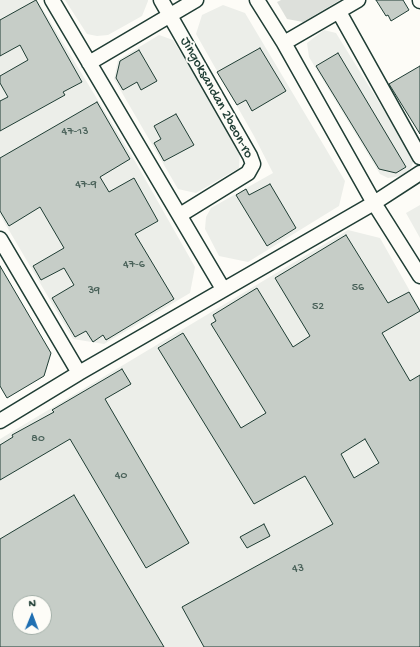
<!DOCTYPE html>
<html>
<head>
<meta charset="utf-8">
<style>
  body { margin:0 }
  #map { position:relative; width:420px; height:647px; overflow:hidden; background:#fdfcf7; font-family:"Gochi Hand",sans-serif }
  canvas { display:block }
  .north { position:absolute; left:12px; top:595px; width:40px; height:40px; box-sizing:border-box; background:#fdfcf7; border:1px solid #a4b0a9; border-radius:50%; rotate:1deg; font-size:11px; font-weight:700; line-height:16px; text-align:center; color:#1f3d34 }
  .north::after { content:''; display:block; margin:auto; width:14px; height:18px; background:#1f6fb2; clip-path:polygon(50% 0,100% 100%,50% 72%,0 100%) }
</style>
</head>
<body>
<div id="map">
<canvas width="420" height="647"></canvas>
<div class="north">N</div>
</div>
<script>
const context = document.querySelector('canvas').getContext('2d');
context.lineJoin = 'round';
function fillPath(path, color) {
  context.fillStyle = color;
  context.fill(path, 'evenodd');
}
function toPath(rows) {
  const path = new Path2D();
  for (const r of rows) {
    path.moveTo(r[0], r[1]);
    for (let i = 2; i < r.length; i += 2) path.lineTo(r[i], r[i + 1]);
  }
  return path;
}
function trace(path, color, width, dash) {
  context.strokeStyle = color;
  context.lineWidth = width;
  context.lineCap = dash ? 'butt' : 'round';
  context.setLineDash(dash || []);
  context.stroke(path);
}
function drawText(font, color, halo, rows, align = 'center') {
  context.font = font + ' "Gochi Hand",sans-serif';
  context.lineWidth = 4;
  context.setLineDash([]);
  context.textBaseline = 'middle';
  context.strokeStyle = halo;
  context.fillStyle = color;
  for (const [text, x, y, turn = 0] of rows) {
    context.save();
    context.translate(x, y);
    context.rotate((+turn || 0) * Math.PI / 180);
    context.textAlign = isNaN(turn) ? turn : align;
    if (halo) context.strokeText(text, 0, 0);
    context.fillText(text, 0, 0);
    context.restore();
  }
}
const built = toPath([
  [0,0,37,0,136,163,195,267,190,293,104,344,73,339,0,215],
  [65,0,148,0,148,1,142,16,108,35,97,36,87,34],
  [223,5,245,13,345,181,339,206,248,262,219,256,205,229,206,217,211,208,273,173,254,136,196,34,202,15],
  [324,30,336,33,414,159,411,168,401,176,388,178,380,174,309,57,307,43],
  [159,35,173,40,240,150,239,168,196,193,178,189,114,79,118,60],
  [420,205,420,238,406,213],
  [348,230,380,238,420,309,420,647,0,647,0,439],
  [20,603,44,603,44,627,20,627]
]);
const green = toPath([
  [281,0,340,0,303,22,287,19,277,2]
]);
const building = toPath([
  [36,0,82,82,63,92,65,95,0,131,0,101,8,97,0,83,0,76,28,60,20,45,0,56,0,20,36,0],
  [376,0,403,0,409,10,391,21,388,15,386,16,376,0],
  [260,48,286,91,252,111,246,100,237,105,217,72,260,48],
  [139,50,157,81,141,90,137,82,123,90,116,78,120,61,139,50],
  [338,53,406,167,396,173,379,169,316,66,338,53],
  [420,66,420,134,389,84,420,66],
  [97,102,130,159,100,177,109,192,134,178,158,221,135,234,174,299,106,340,103,335,93,342,86,331,75,337,52,298,74,285,64,268,41,280,33,266,64,248,40,207,9,226,0,211,0,158,97,102],
  [176,114,194,145,164,161,154,143,161,139,154,126,176,114],
  [270,184,296,228,267,246,236,195,246,189,249,195,270,184],
  [346,235,388,303,409,292,420,311,382,333,410,381,420,375,420,647,204,647,182,607,333,524,305,476,254,504,158,348,183,333,241,428,266,413,211,324,216,321,213,315,257,288,293,347,310,336,275,278,346,235],
  [365,439,379,463,354,478,341,454,365,439],
  [0,266,51,353,44,376,7,398,0,386,0,266],
  [122,369,131,384,105,399,189,543,146,568,70,439,0,480,0,445,13,437,12,435,54,412,52,410,122,369],
  [74,495,164,647,0,647,0,539,74,495],
  [20,603,44,603,44,627,20,627,20,603],
  [264,524,270,536,247,548,240,537,264,524]
]);
const minor = toPath([
  [52,0,223,289],
  [161,0,250,156,253,164,248,173,180,215],
  [257,0,284,43,374,203,420,276],
  [420,0,420,1],
  [339,12,420,157],
  [284,43,358,0],
  [89,63,196,0],
  [0,239,79,373],
  [0,421,79,373,374,203,420,173]
]);
const numberNames = [
  ["47-13",75,132],
  ["47-9",86,185],
  ["47-6",134,265],
  ["56",358,288],
  ["39",94,291],
  ["52",318,307],
  ["80",38,439],
  ["40",121,476],
  ["43",298,569]
];
const streetNames = [
  ["Jingoksandan 2beon-ro",216,98,61]
];
fillPath(built, '#eceee9');
fillPath(green, '#dde0db');
fillPath(building, '#c6cdc7');
trace(building, '#1f3d34', 1);
trace(minor, '#1f3d34', 17);
trace(minor, '#fdfcf7', 14);
drawText('12px', '#496159', null, numberNames);
drawText('14px', '#1f3d34', '#fdfcf7', streetNames);
</script>
</body>
</html>
